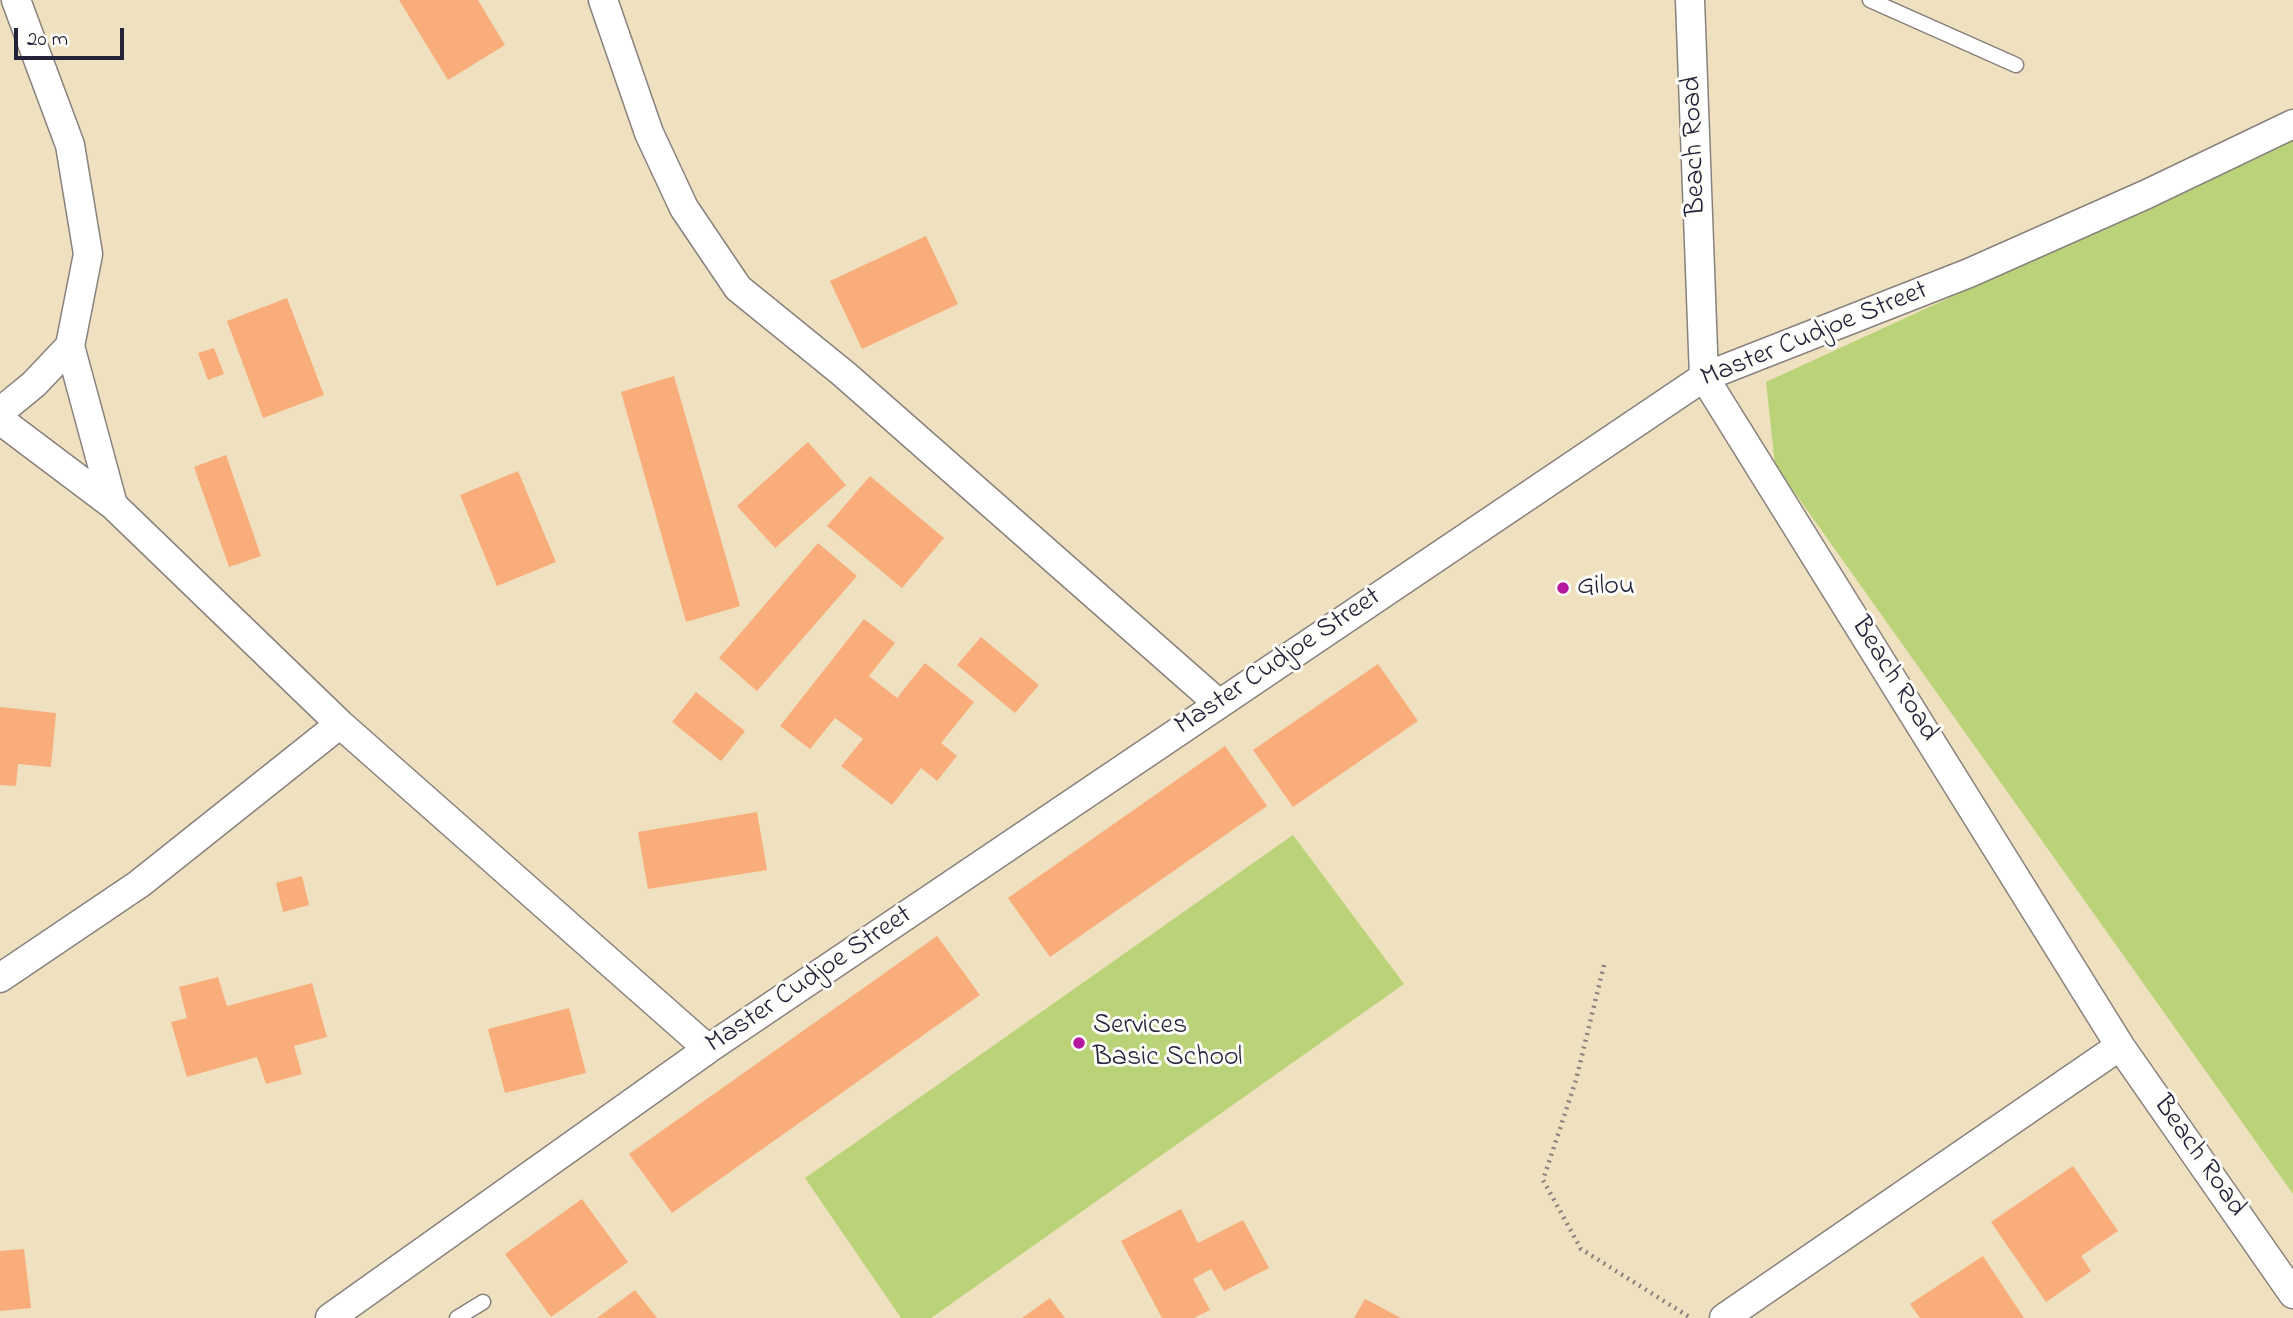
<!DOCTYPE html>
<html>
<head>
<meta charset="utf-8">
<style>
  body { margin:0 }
  #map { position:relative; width:2293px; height:1318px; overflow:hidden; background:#efe0bf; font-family:"Indie Flower",sans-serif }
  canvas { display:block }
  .scale { position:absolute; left:14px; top:28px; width:110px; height:32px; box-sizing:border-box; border:4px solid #22223b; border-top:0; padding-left:9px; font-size:21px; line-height:24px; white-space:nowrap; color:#22223b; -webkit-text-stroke:5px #fdfcf7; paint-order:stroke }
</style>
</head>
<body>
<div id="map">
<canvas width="2293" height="1318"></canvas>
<div class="scale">20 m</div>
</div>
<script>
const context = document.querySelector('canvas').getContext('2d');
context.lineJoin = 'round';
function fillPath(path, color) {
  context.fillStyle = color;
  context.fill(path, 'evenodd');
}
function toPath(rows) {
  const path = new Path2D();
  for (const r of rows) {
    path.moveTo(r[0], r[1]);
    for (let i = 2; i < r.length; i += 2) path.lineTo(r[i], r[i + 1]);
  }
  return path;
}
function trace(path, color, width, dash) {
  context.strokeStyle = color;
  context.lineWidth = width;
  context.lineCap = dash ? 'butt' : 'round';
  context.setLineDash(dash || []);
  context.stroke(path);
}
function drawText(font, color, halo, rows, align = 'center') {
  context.font = font + ' "Indie Flower",sans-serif';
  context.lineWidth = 6;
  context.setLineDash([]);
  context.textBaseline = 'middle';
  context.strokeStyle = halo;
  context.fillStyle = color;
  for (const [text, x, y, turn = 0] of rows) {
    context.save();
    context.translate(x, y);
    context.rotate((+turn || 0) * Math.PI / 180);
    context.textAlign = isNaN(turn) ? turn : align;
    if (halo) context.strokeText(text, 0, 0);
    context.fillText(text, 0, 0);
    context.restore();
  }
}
const green = toPath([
  [2293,132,2293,1194,1775,465,1766,382,2195,185],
  [1293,835,1404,984,931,1318,901,1318,805,1178]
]);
const building = toPath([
  [399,0,478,0,505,45,448,80],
  [926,236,958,304,862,349,830,281],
  [287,298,324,395,263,418,227,321],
  [214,348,224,374,208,380,198,353],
  [674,376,740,606,686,622,621,392],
  [808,442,846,485,775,548,737,506],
  [226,455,261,556,229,567,194,467],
  [518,471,556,562,497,586,460,495],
  [870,476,944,538,902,588,827,526],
  [818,543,857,576,757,691,719,658],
  [864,619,895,643,869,676,897,698,925,663,974,702,941,743,957,756,937,781,921,768,892,805,841,766,863,739,835,718,810,749,780,726],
  [981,637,1039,685,1015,713,957,665],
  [1378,664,1418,721,1293,807,1253,750],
  [696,692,745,731,721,761,672,722],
  [0,707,56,713,51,767,18,764,16,786,0,785],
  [1225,746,1267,806,1050,957,1008,898],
  [757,812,767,870,648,889,638,832],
  [302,876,309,905,283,912,276,883],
  [937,936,980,995,672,1213,629,1154],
  [218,977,227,1006,312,983,327,1037,294,1046,302,1074,266,1084,257,1057,187,1077,171,1022,187,1018,179,987],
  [569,1008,586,1073,505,1093,488,1029],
  [2073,1166,2118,1231,2081,1256,2091,1271,2046,1302,1991,1222],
  [582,1199,628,1262,551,1317,505,1254],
  [1181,1209,1198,1243,1243,1220,1269,1268,1224,1291,1211,1269,1193,1279,1210,1310,1194,1318,1162,1318,1121,1241],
  [24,1249,31,1308,0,1311,0,1251],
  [1983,1256,2024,1318,1920,1318,1910,1304],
  [635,1290,657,1318,597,1318],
  [1050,1298,1065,1318,1022,1318],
  [1365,1299,1401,1318,1354,1318]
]);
const path = toPath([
  [1604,965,1576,1080,1543,1180,1581,1249,1691,1318]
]);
const service = toPath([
  [1870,0,2016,65],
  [457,1318,483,1302]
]);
const minor = toPath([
  [16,0,70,145,88,254,70,346,113,505],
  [603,0,649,133,684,208,738,288,844,374,1219,704],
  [1690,0,1704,377,2120,1046,2293,1294],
  [0,412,34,384,70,346],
  [0,420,113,505,340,724,708,1049],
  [0,978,139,884,340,724],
  [330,1318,708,1049,1704,377,1969,273,2147,194,2293,124],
  [1724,1318,2120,1046]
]);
const markers = [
  [1563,588,7,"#b5179e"],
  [1079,1043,7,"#b5179e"]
];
const streetNames = [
  ["Beach Road",1696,146,-92],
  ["Master Cudjoe Street",1815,336,-22],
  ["Master Cudjoe Street",1279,663,-34],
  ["Beach Road",1893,680,58],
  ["Master Cudjoe Street",810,981,-34],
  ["Beach Road",2198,1157,55]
];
const poiNames = [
  ["Gilou",1577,588],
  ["Services",1093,1027],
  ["Basic School",1093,1059]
];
fillPath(green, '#bbd378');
fillPath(building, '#f8ad7b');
trace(service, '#88817d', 17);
trace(minor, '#88817d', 31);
trace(path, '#88817d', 4.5, [2, 5]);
trace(service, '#fff', 14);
trace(minor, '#fff', 28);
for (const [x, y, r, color] of markers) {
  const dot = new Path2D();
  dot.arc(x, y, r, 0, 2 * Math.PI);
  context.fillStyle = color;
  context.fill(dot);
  trace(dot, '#fdfcf7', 2.5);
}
drawText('28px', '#22223b', '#fdfcf7', streetNames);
drawText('28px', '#22223b', '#fdfcf7', poiNames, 'left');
</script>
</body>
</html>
